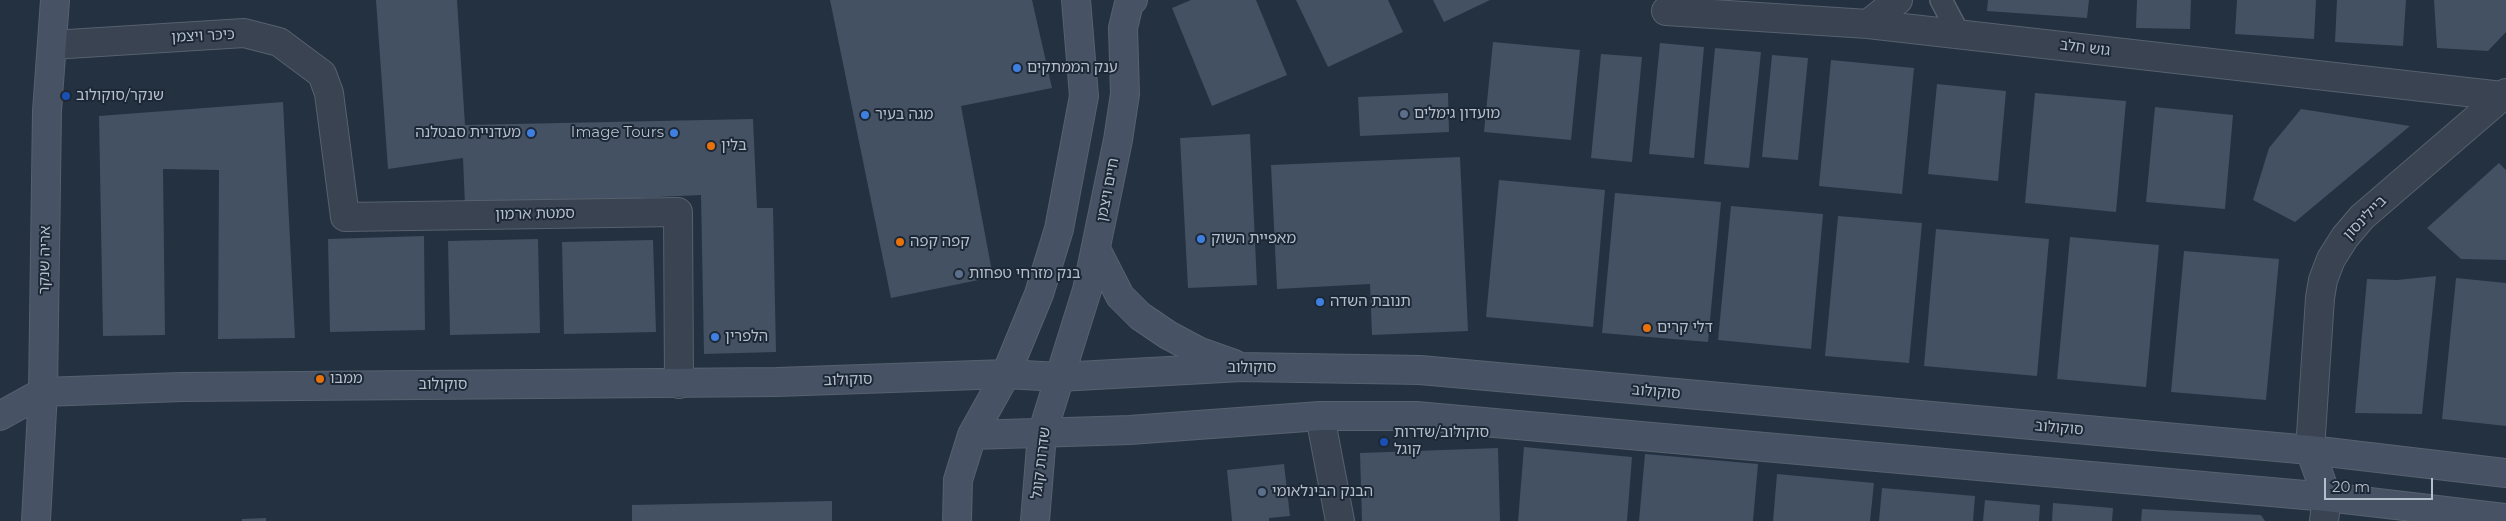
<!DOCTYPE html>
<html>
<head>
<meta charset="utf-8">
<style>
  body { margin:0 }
  #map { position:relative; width:2506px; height:521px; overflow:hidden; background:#243141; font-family:Montserrat,sans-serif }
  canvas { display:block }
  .scale { position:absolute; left:2324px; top:478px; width:109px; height:22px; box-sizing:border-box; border:2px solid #b5becb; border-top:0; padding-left:6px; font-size:15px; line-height:18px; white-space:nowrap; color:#b5becb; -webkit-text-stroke:4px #1d2836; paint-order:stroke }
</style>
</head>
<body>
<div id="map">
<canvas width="2506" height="521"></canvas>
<div class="scale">20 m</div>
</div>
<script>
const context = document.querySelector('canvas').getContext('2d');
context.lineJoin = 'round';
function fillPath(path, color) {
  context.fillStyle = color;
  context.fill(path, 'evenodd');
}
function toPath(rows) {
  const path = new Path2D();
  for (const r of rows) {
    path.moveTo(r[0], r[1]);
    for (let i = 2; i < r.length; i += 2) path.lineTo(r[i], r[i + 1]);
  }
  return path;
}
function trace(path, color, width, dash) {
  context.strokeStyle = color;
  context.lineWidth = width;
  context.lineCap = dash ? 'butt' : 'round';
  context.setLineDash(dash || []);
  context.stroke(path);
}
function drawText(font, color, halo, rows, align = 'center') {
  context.font = font + ' Montserrat,"Noto Sans Hebrew",sans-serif';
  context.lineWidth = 4;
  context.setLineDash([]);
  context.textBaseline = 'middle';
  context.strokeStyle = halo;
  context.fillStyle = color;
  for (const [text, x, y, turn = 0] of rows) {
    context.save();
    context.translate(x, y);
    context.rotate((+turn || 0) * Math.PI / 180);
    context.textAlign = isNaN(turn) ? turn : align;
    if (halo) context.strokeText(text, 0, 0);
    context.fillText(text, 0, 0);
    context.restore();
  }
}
const building = toPath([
  [376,0,457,0,465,125,753,119,757,208,773,208,776,352,704,354,701,195,465,206,463,158,388,169],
  [830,0,1032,0,1052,88,961,106,993,277,891,298],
  [1191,0,1256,0,1287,75,1212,106,1172,8],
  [1296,0,1388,0,1403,32,1328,67],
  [1433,0,1490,0,1444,22],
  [1988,0,2089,0,2087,18,1987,11],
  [2137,0,2191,0,2190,29,2136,28],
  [2237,0,2316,0,2314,39,2235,34],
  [2337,0,2406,0,2403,46,2335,42],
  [2434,0,2506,0,2506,32,2488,51,2437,48],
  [1493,42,1580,50,1571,140,1484,132],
  [1660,43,1704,47,1694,158,1649,154],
  [1715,48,1761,52,1749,168,1704,164],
  [1601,54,1642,57,1632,162,1591,158],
  [1772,55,1808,58,1798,160,1762,157],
  [1831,60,1914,68,1902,194,1819,186],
  [1937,84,2006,91,1998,181,1928,174],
  [1448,93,1449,132,1360,136,1358,97],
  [2035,93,2126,101,2116,212,2025,203],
  [283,102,295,338,218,339,219,170,163,169,165,335,103,336,99,116],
  [2155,107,2233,115,2225,209,2146,202],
  [2301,109,2410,126,2295,222,2253,200,2269,148],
  [1250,134,1257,285,1188,288,1180,138],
  [1460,157,1468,331,1372,335,1370,284,1277,289,1271,165],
  [2499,163,2506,170,2506,260,2461,259,2427,228],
  [1499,180,1605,190,1593,327,1486,317],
  [1615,193,1721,202,1708,342,1602,333],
  [1731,206,1823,214,1811,349,1718,340],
  [1838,216,1922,223,1909,363,1825,356],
  [1936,229,2049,239,2037,376,1924,366],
  [424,236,425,330,330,332,328,239],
  [2070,237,2159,245,2146,387,2057,379],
  [538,239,540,333,450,335,448,241],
  [653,240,656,332,564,334,562,242],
  [2184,251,2279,259,2266,400,2171,392],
  [2436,276,2422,414,2355,413,2367,279,2397,280],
  [2456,278,2506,283,2506,426,2442,419],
  [1524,447,1632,457,1627,521,1518,521],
  [1498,448,1500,521,1362,521,1360,453],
  [1645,454,1758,464,1753,521,1639,521],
  [1284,464,1290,516,1269,518,1269,521,1232,521,1227,470],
  [1777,474,1874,483,1870,521,1773,521],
  [1882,488,1975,496,1973,521,1879,521],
  [1985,500,2040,505,2039,521,1983,521],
  [832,501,832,521,632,521,632,505],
  [2053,503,2113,508,2112,521,2052,521],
  [2142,509,2261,515,2265,521,2141,521],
  [266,518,266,521,242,521,242,519]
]);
const lane = toPath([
  [1941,0,1959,34]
]);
const street = toPath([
  [1666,11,1868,24,2502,96],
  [1868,24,1898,0],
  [52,45,244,33,279,42,322,74,329,93,345,217,678,212,679,384],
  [1320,416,1340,521],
  [2310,450,2320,298,2323,280,2331,259,2345,237,2362,217,2506,93],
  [2324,521,2327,497]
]);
const secondary = toPath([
  [1097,251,1120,296,1140,316,1168,335,1200,352,1234,364],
  [0,416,43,392,182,387,777,382,1006,374,1059,377,1242,367,1420,370,2310,450,2506,473],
  [972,435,1130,430,1320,416,1416,416,2327,497,2506,518],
  [2310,450,2327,497],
  [36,521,43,392,47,111,55,0],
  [957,521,958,480,972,435,1006,374,1039,294,1059,229,1084,96,1076,0],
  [1035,521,1042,434,1087,290,1118,140,1125,94,1123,28,1129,3,1133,0]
]);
const markers = [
  [1017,68,5,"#3f7fe0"],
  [66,96,5,"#1a4fb4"],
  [1404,114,5,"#5c6f8a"],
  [865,115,5,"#3f7fe0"],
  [531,133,5,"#3f7fe0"],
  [674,133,5,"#3f7fe0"],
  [711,146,5,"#e8710a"],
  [1201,239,5,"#3f7fe0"],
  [900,242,5,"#e8710a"],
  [959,274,5,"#5c6f8a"],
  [1320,302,5,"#3f7fe0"],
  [1647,328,5,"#e8710a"],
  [715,337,5,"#3f7fe0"],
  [320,379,5,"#e8710a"],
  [1384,442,5,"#1a4fb4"],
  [1262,492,5,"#5c6f8a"]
];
const streetNames = [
  ["כיכר ויצמן",203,36,-3],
  ["גוש חלב",2085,48,7],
  ["חיים ויצמן",1108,190,-79],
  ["סמטת ארמון",535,214,-1],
  ["ביילינסון",2365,218,-46],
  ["אריה שנקר",45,260,-89],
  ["סוקולוב",1252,368],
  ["סוקולוב",848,380,-2],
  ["סוקולוב",443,385],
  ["סוקולוב",1656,392,5],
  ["סוקולוב",2059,428,5],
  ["שדרות קוגל",1041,463,-83]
];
const poiNames = [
  ["ענק הממתקים",1027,68],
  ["שנקר/סוקולוב",76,96],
  ["מועדון גימלים",1414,114],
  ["מגה בעיר",875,115],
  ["מעדניית סבטלנה",521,133,"right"],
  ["Image Tours",664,133,"right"],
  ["בלין",721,146],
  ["מאפיית השוק",1211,239],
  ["קפה קפה",910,242],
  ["בנק מזרחי טפחות",969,274],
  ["תנובת השדה",1330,302],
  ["דלי קרים",1657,328],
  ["הלפרין",725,337],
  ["ממבו",330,379],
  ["סוקולוב/שדרות",1394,433],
  ["קוגל",1394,450],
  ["הבנק הבינלאומי",1272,492]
];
fillPath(building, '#435163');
trace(lane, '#57616e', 24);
trace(street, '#57616e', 30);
trace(secondary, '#57616e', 30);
trace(lane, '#394351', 21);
trace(street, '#394351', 28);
trace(secondary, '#475264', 28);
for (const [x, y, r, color] of markers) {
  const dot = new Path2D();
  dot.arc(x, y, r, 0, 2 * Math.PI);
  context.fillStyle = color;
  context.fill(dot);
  trace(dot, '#1d2836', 2);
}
drawText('15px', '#b5becb', '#1d2836', streetNames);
drawText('15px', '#b5becb', '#1d2836', poiNames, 'left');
</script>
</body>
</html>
